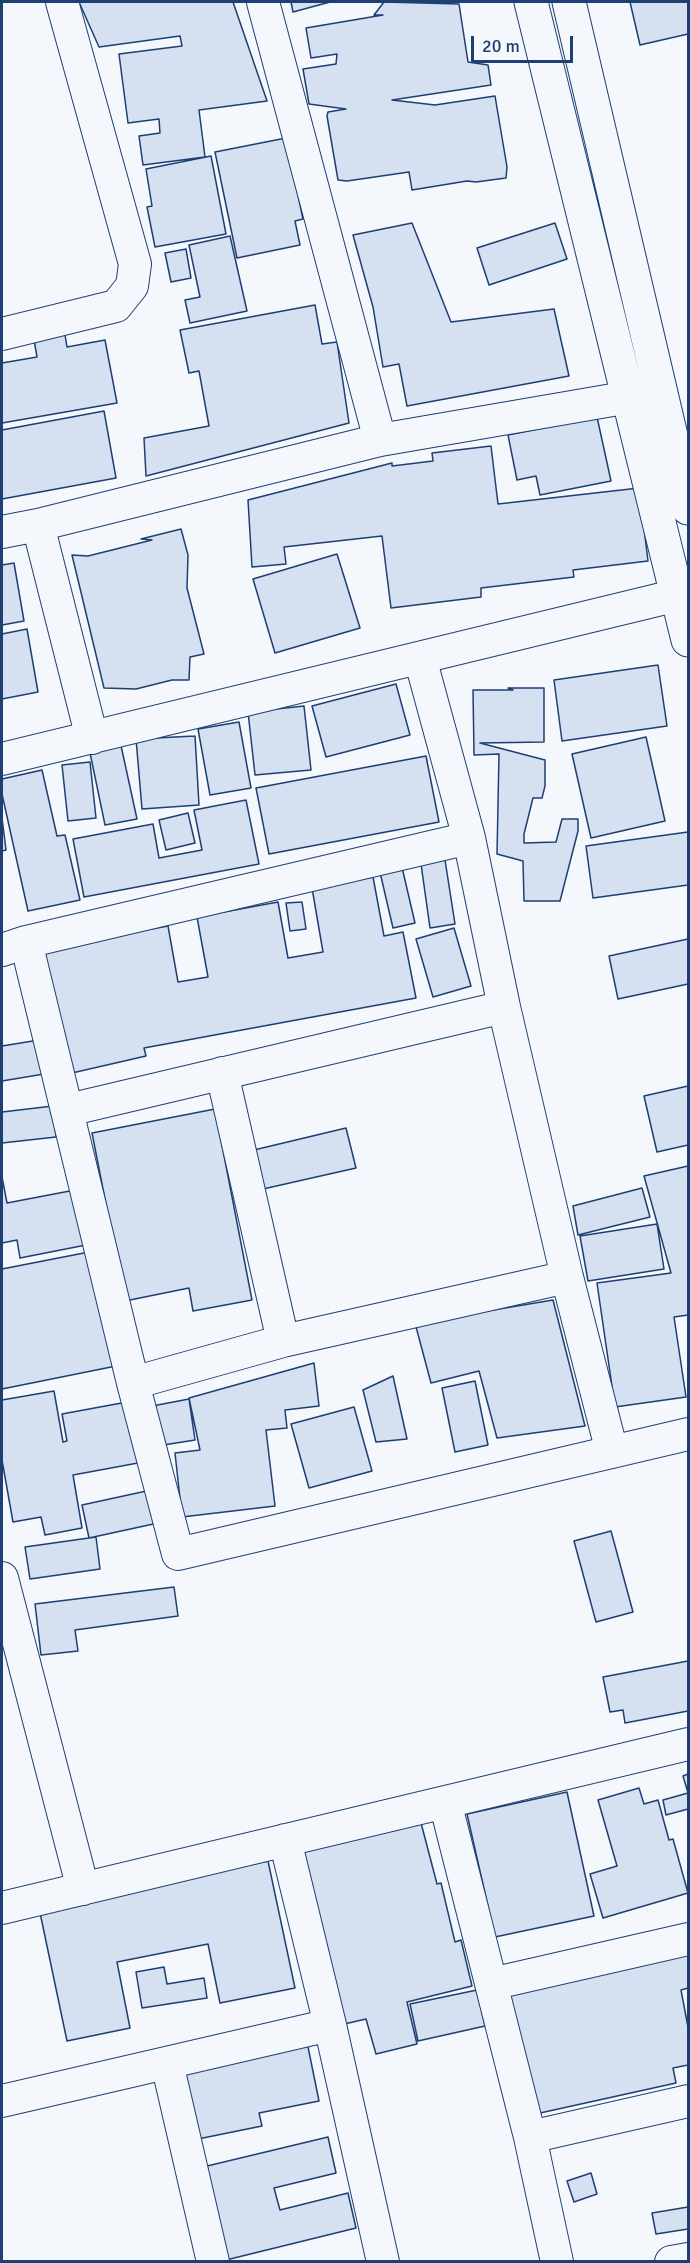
<!DOCTYPE html>
<html>
<head>
<meta charset="utf-8">
<style>
  body { margin:0 }
  #map { position:relative; width:690px; height:2263px; overflow:hidden; background:#f4f7fb; font-family:Signika,sans-serif }
  canvas { display:block }
  .frame { position:absolute; inset:0; border:3px solid #1d3f73; pointer-events:none }
  .scale { position:absolute; left:471px; top:36px; width:102px; height:27px; box-sizing:border-box; border:3px solid #1d3f73; border-top:0; padding-left:8px; font-size:18px; line-height:21px; white-space:nowrap; color:#1d3f73; -webkit-text-stroke:4px #f4f7fb; paint-order:stroke }
</style>
</head>
<body>
<div id="map">
<canvas width="690" height="2263"></canvas>
<div class="frame"></div>
<div class="scale">20 m</div>
</div>
<script>
const context = document.querySelector('canvas').getContext('2d');
context.lineJoin = 'round';
function fillPath(path, color) {
  context.fillStyle = color;
  context.fill(path, 'evenodd');
}
function toPath(rows) {
  const path = new Path2D();
  for (const r of rows) {
    path.moveTo(r[0], r[1]);
    for (let i = 2; i < r.length; i += 2) path.lineTo(r[i], r[i + 1]);
  }
  return path;
}
function trace(path, color, width, dash) {
  context.strokeStyle = color;
  context.lineWidth = width;
  context.lineCap = dash ? 'butt' : 'round';
  context.setLineDash(dash || []);
  context.stroke(path);
}
const building = toPath([
  [79,2,233,2,267,101,199,110,205,157,143,165,139,136,160,133,159,119,128,123,119,54,182,46,180,36,99,47,79,2],
  [291,2,330,2,293,12,291,2],
  [384,2,459,4,468,62,488,65,491,85,392,100,435,105,495,96,507,167,506,178,476,182,467,181,412,190,409,172,347,181,338,180,327,116,328,112,346,109,309,104,303,69,336,64,337,54,311,58,306,28,383,15,374,15,384,2],
  [630,2,688,2,688,34,640,45,630,2],
  [286,138,303,219,295,221,300,245,237,258,215,152,286,138],
  [211,156,226,234,155,247,147,207,152,206,146,169,211,156],
  [412,223,451,322,554,309,569,376,407,406,399,364,383,367,373,307,353,235,412,223],
  [555,223,567,259,489,285,477,248,555,223],
  [230,236,247,311,190,323,185,300,200,297,189,245,230,236],
  [186,249,191,278,171,282,165,253,186,249],
  [315,305,322,344,337,342,349,423,146,476,144,438,209,426,199,371,189,373,180,330,315,305],
  [64,329,67,347,105,340,117,403,2,423,2,363,37,357,33,334,64,329],
  [104,411,116,478,2,499,2,430,104,411],
  [597,417,611,481,540,495,536,476,517,480,508,435,597,417],
  [491,446,498,504,639,488,648,561,573,570,574,577,481,588,481,597,391,608,382,536,284,547,286,564,252,567,248,500,392,463,392,466,433,461,432,453,491,446],
  [181,529,188,555,187,588,204,654,190,657,189,680,172,680,136,689,104,688,72,555,88,556,152,540,141,539,181,529],
  [337,554,360,628,275,653,253,579,337,554],
  [14,563,24,621,2,625,2,565,14,563],
  [27,629,38,692,2,699,2,634,27,629],
  [658,665,667,726,562,741,554,680,658,665],
  [396,684,410,735,326,757,312,706,396,684],
  [508,688,544,688,544,742,480,743,545,760,545,786,542,798,533,798,524,834,524,843,556,842,562,819,578,819,578,831,560,901,524,901,523,861,497,854,499,754,474,755,473,690,513,690,508,688],
  [304,706,311,770,255,775,248,712,304,706],
  [239,722,251,788,210,795,198,729,239,722],
  [195,736,199,805,142,809,136,739,195,736],
  [646,737,665,821,591,838,572,754,646,737],
  [120,741,137,819,105,825,89,748,120,741],
  [426,756,439,822,269,854,256,788,426,756],
  [90,762,96,818,68,821,62,765,90,762],
  [42,770,57,836,65,835,80,900,28,911,2,794,2,779,42,770],
  [246,800,259,864,84,897,73,839,153,824,159,858,202,850,194,810,246,800],
  [188,813,195,843,166,850,159,820,188,813],
  [2,818,6,850,2,851,2,818],
  [688,832,688,885,593,898,586,846,688,832],
  [445,860,455,924,430,928,421,864,445,860],
  [401,863,415,923,393,928,379,868,401,863],
  [373,877,384,936,403,932,416,998,144,1048,146,1056,72,1073,41,949,168,926,178,982,208,977,197,917,278,902,288,958,323,952,312,888,373,877],
  [302,902,306,929,290,931,286,903,302,902],
  [454,928,471,986,433,997,416,939,454,928],
  [688,939,688,984,618,999,609,956,688,939],
  [39,1040,44,1074,2,1081,2,1046,39,1040],
  [688,1086,688,1145,657,1152,644,1096,688,1086],
  [53,1106,56,1137,2,1143,2,1112,53,1106],
  [215,1109,252,1300,193,1311,189,1288,125,1301,92,1133,215,1109],
  [346,1128,356,1168,263,1189,254,1150,346,1128],
  [688,1166,688,1315,674,1317,686,1397,615,1407,597,1283,671,1273,644,1176,688,1166],
  [2,1177,7,1203,75,1190,86,1245,20,1258,17,1240,2,1243,2,1177],
  [642,1188,650,1217,578,1235,573,1206,642,1188],
  [657,1224,664,1269,588,1281,580,1236,657,1224],
  [89,1252,116,1366,2,1389,2,1269,89,1252],
  [553,1300,585,1426,497,1438,479,1371,431,1383,415,1323,553,1300],
  [314,1363,319,1406,285,1410,287,1428,266,1430,275,1506,182,1517,175,1453,200,1450,189,1398,314,1363],
  [393,1376,407,1439,376,1442,363,1390,393,1376],
  [475,1381,488,1445,455,1452,442,1388,475,1381],
  [54,1391,63,1442,67,1441,62,1414,127,1402,138,1463,73,1475,82,1528,45,1535,41,1517,13,1522,2,1460,2,1400,54,1391],
  [189,1399,195,1440,157,1446,147,1407,189,1399],
  [354,1407,372,1471,309,1488,291,1424,354,1407],
  [151,1490,158,1523,89,1538,82,1505,151,1490],
  [611,1531,633,1612,596,1622,574,1541,611,1531],
  [96,1537,100,1569,30,1579,25,1547,96,1537],
  [174,1587,178,1616,75,1630,78,1651,41,1655,35,1604,174,1587],
  [688,1661,688,1711,625,1723,623,1710,610,1712,603,1677,688,1661],
  [688,1774,688,1809,666,1815,663,1800,688,1793,683,1776,688,1774],
  [639,1788,644,1804,658,1800,669,1840,673,1839,688,1893,603,1918,590,1874,617,1866,598,1800,639,1788],
  [567,1792,594,1916,495,1937,467,1814,567,1792],
  [420,1819,437,1884,441,1883,455,1942,461,1940,472,1986,407,2002,417,2044,376,2054,366,2019,340,2025,296,1850,420,1819],
  [268,1861,295,1988,220,2003,208,1944,117,1962,130,2028,67,2041,39,1908,268,1861],
  [688,1953,688,1988,681,1990,688,2027,688,2065,673,2068,676,2083,531,2115,504,1990,688,1953],
  [164,1967,167,1984,204,1978,207,1998,142,2008,136,1972,164,1967],
  [477,1990,485,2026,418,2041,410,2004,477,1990],
  [307,2042,319,2101,259,2113,262,2126,193,2140,178,2067,307,2042],
  [328,2137,336,2173,274,2188,280,2210,348,2193,356,2228,226,2260,203,2167,328,2137],
  [591,2173,597,2194,574,2202,567,2181,591,2173],
  [688,2207,688,2229,656,2234,652,2213,688,2207]
]);
const street = toPath([
  [263,2,380,440],
  [2,334,116,306,132,286,135,264,62,2],
  [38,525,92,738],
  [2,532,38,525,380,440,630,397],
  [420,658,469,838,504,1007,567,1277,612,1452],
  [2,759,678,595],
  [26,942,133,1383,178,1554,688,1434],
  [2,950,26,942,469,838],
  [68,1110,504,1007],
  [283,1341,567,1277],
  [133,1383,283,1341,222,1073],
  [2,1578,83,1889],
  [445,1802,530,2137,557,2262],
  [2,1908,688,1744],
  [491,1984,688,1939],
  [330,2025,383,2262],
  [167,2063,213,2262],
  [2,2101,330,2025,285,1840],
  [530,2137,688,2101],
  [671,2262,688,2259]
]);
const secondary = toPath([
  [531,2,688,640],
  [569,2,688,508]
]);
fillPath(building, '#d5e0f0');
trace(building, '#1d3f73', 1.5);
trace(street, '#1d3f73', 34);
trace(secondary, '#1d3f73', 35);
trace(street, '#f4f7fb', 32);
trace(secondary, '#f4f7fb', 33);
</script>
</body>
</html>
